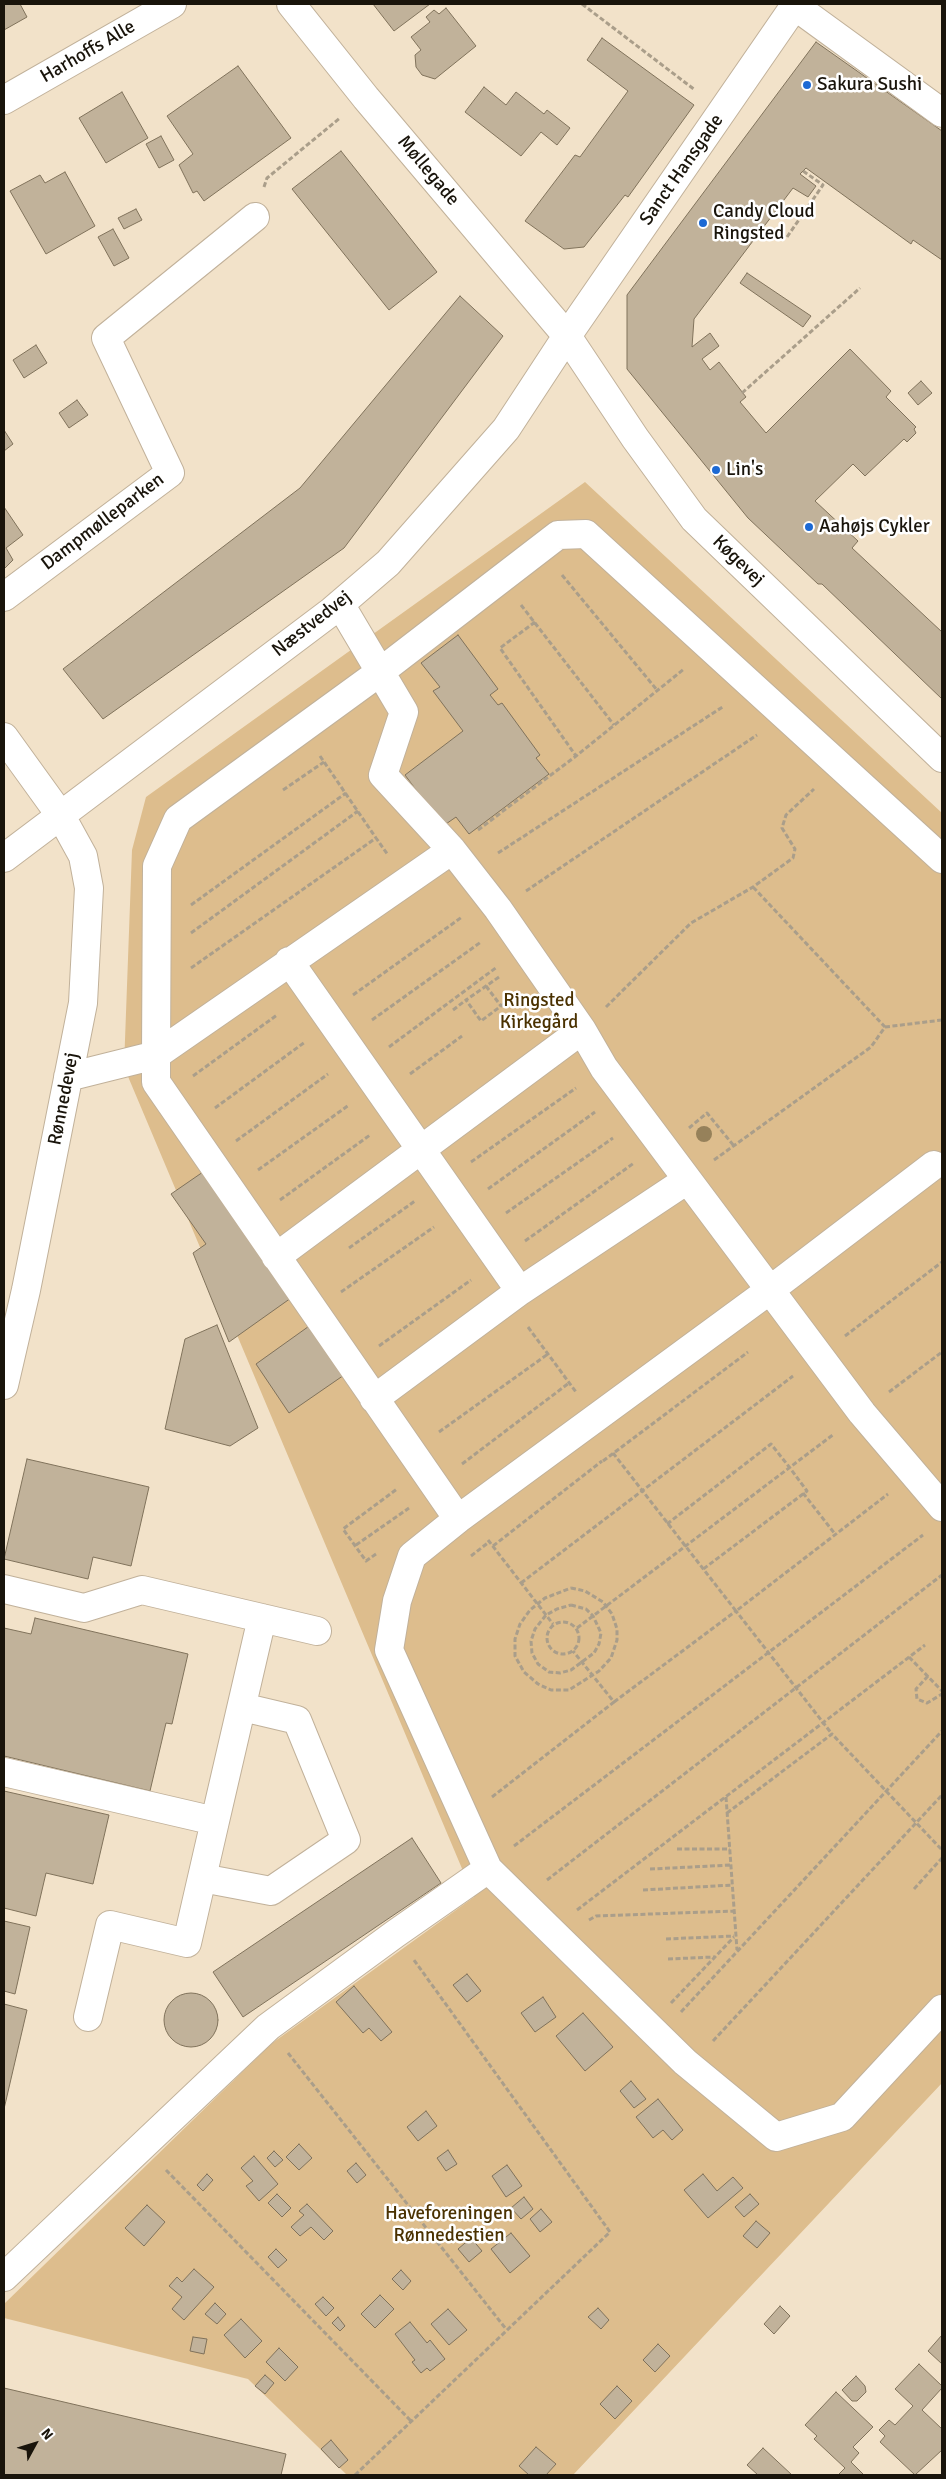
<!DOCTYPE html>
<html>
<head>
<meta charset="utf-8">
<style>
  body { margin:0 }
  #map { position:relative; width:946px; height:2479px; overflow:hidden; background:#f2e2c9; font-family:Signika,sans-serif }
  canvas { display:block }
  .frame { position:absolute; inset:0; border:5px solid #19140b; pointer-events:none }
  .north { position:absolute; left:10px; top:2419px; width:50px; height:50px; -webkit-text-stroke:4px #fff; paint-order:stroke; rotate:51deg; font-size:14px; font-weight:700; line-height:20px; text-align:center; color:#19140b }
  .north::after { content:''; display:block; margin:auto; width:18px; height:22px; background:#19140b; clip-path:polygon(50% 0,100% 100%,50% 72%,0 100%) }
</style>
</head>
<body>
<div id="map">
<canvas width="946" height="2479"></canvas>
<div class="frame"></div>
<div class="north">N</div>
</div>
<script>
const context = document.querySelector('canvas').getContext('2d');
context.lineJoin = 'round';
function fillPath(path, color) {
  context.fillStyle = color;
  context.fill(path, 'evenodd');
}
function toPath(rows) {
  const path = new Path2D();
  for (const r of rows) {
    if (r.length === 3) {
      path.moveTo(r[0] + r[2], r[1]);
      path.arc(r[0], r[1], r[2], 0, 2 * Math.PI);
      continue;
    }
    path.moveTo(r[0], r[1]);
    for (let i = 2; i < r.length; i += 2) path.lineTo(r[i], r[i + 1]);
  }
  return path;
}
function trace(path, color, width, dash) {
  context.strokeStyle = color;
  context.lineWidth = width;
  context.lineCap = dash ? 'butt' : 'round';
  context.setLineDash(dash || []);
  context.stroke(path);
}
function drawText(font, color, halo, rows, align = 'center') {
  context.font = font + ' Signika,sans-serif';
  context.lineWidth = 5;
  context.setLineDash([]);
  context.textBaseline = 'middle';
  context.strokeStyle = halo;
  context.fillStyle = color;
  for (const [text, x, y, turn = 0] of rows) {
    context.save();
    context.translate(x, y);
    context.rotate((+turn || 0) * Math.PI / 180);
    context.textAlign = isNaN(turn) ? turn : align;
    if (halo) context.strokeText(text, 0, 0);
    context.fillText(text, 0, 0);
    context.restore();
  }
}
const green = toPath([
  [585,482,942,813,942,2083,573,2475,347,2475,248,2379,4,2318,4,2304,271,2044,474,1897,124,1067,132,850,146,797]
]);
const building = toPath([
  [4,4,20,4,27,17,4,30,4,4],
  [373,4,430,4,394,31,373,4],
  [446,8,476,46,435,79,422,75,416,67,415,55,421,50,411,37,430,22,426,17,434,10,439,14,446,8],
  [602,38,694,105,628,197,625,195,584,247,564,249,525,221,575,155,580,157,628,91,587,60,602,38],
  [816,42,942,131,942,260,913,240,911,244,806,168,800,174,816,186,808,197,793,188,694,319,692,347,710,333,719,346,702,359,710,370,719,362,746,397,740,402,766,433,850,349,891,391,886,397,916,427,914,429,916,433,907,442,904,439,865,476,853,464,815,501,858,541,852,548,942,632,942,699,822,584,818,584,748,518,627,369,627,295,816,42],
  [238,66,291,138,204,201,197,191,193,193,179,165,193,154,167,116,238,66],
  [484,87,506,105,516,92,544,114,547,110,570,128,557,145,541,132,521,156,465,112,484,87],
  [122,92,148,138,106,163,79,118,122,92],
  [161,136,174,160,159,168,146,144,161,136],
  [341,151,437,272,389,310,292,189,341,151],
  [65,172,95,226,46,254,10,191,40,175,45,183,65,172],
  [136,209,142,220,124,229,118,218,136,209],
  [113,229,129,258,114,266,98,237,113,229],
  [747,273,811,316,803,327,740,283,747,273],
  [460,296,503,336,344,548,103,719,63,669,300,488,460,296],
  [36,345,47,363,24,378,13,360,36,345],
  [921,381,932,393,918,405,908,393,921,381],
  [77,400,88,415,69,428,59,413,77,400],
  [4,430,13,444,4,451,4,430],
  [4,507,23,535,6,548,13,560,4,569,4,507],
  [458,635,498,689,490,695,498,705,502,703,540,755,536,758,549,774,469,834,456,817,443,826,405,775,463,731,433,691,440,687,421,663,458,635],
  [203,1172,291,1298,229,1342,193,1253,206,1244,171,1194,203,1172],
  [312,1324,347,1373,289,1413,256,1364,312,1324],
  [217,1325,258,1428,230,1446,165,1429,185,1339,217,1325],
  [27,1459,149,1487,131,1566,93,1557,88,1579,4,1559,27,1459],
  [35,1618,188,1654,172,1724,166,1723,150,1791,4,1756,4,1628,31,1634,35,1618],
  [4,1791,109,1815,93,1884,46,1873,36,1916,4,1908,4,1791],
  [412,1838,441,1883,243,2017,213,1972,412,1838],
  [4,1921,30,1927,15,1994,4,1991,4,1921],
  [467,1974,481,1991,467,2002,453,1985,467,1974],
  [354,1986,392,2032,381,2041,369,2028,363,2033,336,2002,354,1986],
  [191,2020,27],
  [543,1997,556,2017,535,2032,521,2013,543,1997],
  [4,2004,27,2010,4,2109,4,2004],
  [583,2013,613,2047,585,2071,556,2036,583,2013],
  [631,2081,646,2099,634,2108,620,2091,631,2081],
  [658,2099,683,2130,672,2140,663,2130,653,2138,636,2117,658,2099],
  [426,2111,437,2126,418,2141,407,2127,426,2111],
  [299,2144,312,2158,299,2170,286,2157,299,2144],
  [448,2150,457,2164,446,2171,437,2158,448,2150],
  [274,2151,283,2160,275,2167,267,2158,274,2151],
  [254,2156,278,2184,259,2201,246,2186,253,2181,241,2168,254,2156],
  [356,2163,366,2175,357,2183,347,2171,356,2163],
  [507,2165,522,2186,506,2197,492,2176,507,2165],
  [207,2174,213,2180,203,2191,197,2185,207,2174],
  [703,2174,717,2191,733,2177,743,2188,708,2218,684,2190,703,2174],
  [277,2194,291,2208,282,2217,268,2203,277,2194],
  [750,2194,759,2204,744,2217,735,2207,750,2194],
  [524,2197,533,2209,521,2219,511,2208,524,2197],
  [307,2204,333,2231,324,2240,311,2227,300,2236,291,2227,304,2215,299,2211,307,2204],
  [147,2205,165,2222,144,2246,125,2228,147,2205],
  [541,2209,552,2222,540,2232,530,2219,541,2209],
  [756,2221,770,2233,757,2248,743,2236,756,2221],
  [511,2233,530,2256,510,2273,491,2249,511,2233],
  [471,2238,482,2251,469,2262,458,2249,471,2238],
  [276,2249,287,2260,278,2268,268,2257,276,2249],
  [194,2269,214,2287,184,2320,172,2309,182,2297,169,2286,177,2277,182,2282,194,2269],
  [401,2270,411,2281,403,2290,392,2279,401,2270],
  [380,2295,394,2309,375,2328,361,2314,380,2295],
  [323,2297,334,2308,326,2316,315,2304,323,2297],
  [215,2303,226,2314,217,2324,205,2314,215,2303],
  [780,2306,790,2316,774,2334,764,2324,780,2306],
  [598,2308,609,2320,601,2329,588,2317,598,2308],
  [448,2309,467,2330,449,2345,431,2324,448,2309],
  [338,2317,345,2326,340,2331,332,2323,338,2317],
  [241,2319,262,2341,245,2358,224,2335,241,2319],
  [410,2322,427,2343,430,2340,445,2359,430,2371,427,2368,421,2373,412,2362,415,2360,395,2334,410,2322],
  [942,2335,942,2364,928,2351,942,2335],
  [193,2337,207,2339,204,2354,190,2351,193,2337],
  [658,2344,670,2356,655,2372,643,2360,658,2344],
  [279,2348,298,2367,285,2381,266,2362,279,2348],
  [919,2364,942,2386,942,2388,922,2410,942,2429,942,2450,915,2475,880,2442,885,2436,879,2430,889,2420,895,2425,913,2406,895,2389,919,2364],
  [265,2375,274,2383,265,2394,255,2386,265,2375],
  [856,2376,865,2386,866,2392,857,2401,852,2401,842,2390,856,2376],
  [617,2386,632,2401,615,2419,600,2404,617,2386],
  [4,2388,286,2454,281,2475,4,2475,4,2388],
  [836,2392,873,2427,853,2447,859,2453,851,2462,864,2475,838,2475,845,2468,814,2439,817,2436,805,2425,836,2392],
  [331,2440,348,2460,339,2468,321,2449,331,2440],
  [536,2447,556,2464,546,2475,529,2475,519,2466,536,2447],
  [763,2448,792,2475,758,2475,747,2465,763,2448]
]);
const path = toPath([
  [582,4,695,90],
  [264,187,267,178,340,118],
  [787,237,823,185,803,171],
  [742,393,860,288],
  [562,575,657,690],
  [521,605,614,725],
  [535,622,500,648,576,756],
  [320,756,376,838],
  [283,790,324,762],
  [478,830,576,756,684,669],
  [498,853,724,706],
  [526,891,757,735],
  [191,905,346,793],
  [191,933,358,811],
  [191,968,376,838,388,855],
  [499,977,466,1000,481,1021,517,994],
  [486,986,501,1006],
  [353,995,462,917],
  [606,1007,691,923,753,887,793,858,795,849,782,828,786,815,814,789],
  [453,1010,466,1000],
  [372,1020,481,942],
  [885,1027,942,1020],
  [389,1047,497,967],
  [410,1074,462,1036],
  [193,1076,277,1015],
  [215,1108,305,1042],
  [689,1128,707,1113,734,1146],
  [236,1141,328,1074],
  [714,1160,871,1047,885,1027,753,887],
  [471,1162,576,1088],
  [258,1170,349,1105],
  [488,1189,595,1112],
  [280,1200,370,1135],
  [506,1213,613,1138],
  [525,1241,634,1163],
  [349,1248,415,1201],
  [341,1292,434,1227],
  [528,1327,576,1392],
  [845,1336,942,1262],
  [379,1346,471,1280],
  [889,1392,942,1352],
  [439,1432,548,1354],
  [613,1453,736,1611,888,1494],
  [603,1461,748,1352],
  [462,1464,569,1383],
  [803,1493,835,1534],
  [667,1524,771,1444,790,1468,807,1491,702,1570],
  [488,1540,553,1624],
  [356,1545,409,1508],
  [493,1546,602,1461],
  [376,1554,366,1561,343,1529,397,1489],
  [471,1556,489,1542],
  [521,1583,793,1376],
  [571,1588,585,1591,603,1602,612,1614,617,1629,617,1640,611,1658,599,1671,569,1690,551,1690,538,1684,524,1672,515,1656,515,1639,520,1624,530,1610,545,1598,571,1588],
  [571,1605,586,1609,593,1616,601,1633,599,1644,594,1653,571,1670,560,1673,549,1672,538,1664,532,1653,531,1641,535,1629,546,1615,557,1609,571,1605],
  [563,1638,16],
  [577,1628,834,1434],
  [909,1657,942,1691],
  [928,1676,916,1689,917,1699,927,1703,942,1694],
  [614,1702,736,1611,832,1734],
  [492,1797,614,1702,573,1651],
  [726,1797,737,1950],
  [727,1813,832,1734,942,1850],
  [514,1846,923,1535],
  [677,1849,730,1849],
  [650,1869,731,1865],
  [547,1880,942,1575],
  [914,1889,942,1858],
  [643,1890,733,1885],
  [577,1910,925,1645],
  [589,1920,596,1916,734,1911],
  [666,1939,734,1936],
  [668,1959,714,1957],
  [671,2003,734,1937],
  [681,2012,942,1731],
  [713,2041,942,1795],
  [288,2053,506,2329],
  [166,2170,412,2422],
  [355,2475,610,2232,414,1960]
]);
const minor = toPath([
  [291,4,366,98,567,336,635,438,694,519,942,758],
  [795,6,942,113],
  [4,100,172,4],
  [4,597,170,473,106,338,255,217],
  [340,604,404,712,383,775,452,850,498,909,582,1030,604,1068,862,1413,942,1507],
  [4,737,61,816,83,856,89,888,83,1003,26,1290,4,1385],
  [4,858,332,611,388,563,506,429,567,336,796,4],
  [942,859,586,534,558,535,380,672,178,819,157,866,156,1055,156,1082,458,1519,412,1556,397,1601,389,1650,488,1869,685,2062,776,2137,842,2117,942,2009],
  [289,961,520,1291],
  [68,1077,156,1055,452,850],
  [276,1257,582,1030],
  [374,1399,520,1291,687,1180],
  [458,1519,770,1290,934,1165],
  [4,1589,84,1608,142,1590,317,1631],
  [4,1772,215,1821,187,1943,110,1925,88,2017],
  [215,1821,262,1618],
  [202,1878,271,1891,346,1840,297,1720,242,1707],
  [4,2277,268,2027,395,1934,488,1869]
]);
const trees = [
  [704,1134]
];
const markers = [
  [807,85,5,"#1c69d4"],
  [703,223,5,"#1c69d4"],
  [716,470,5,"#1c69d4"],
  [809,527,5,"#1c69d4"]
];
const streetNames = [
  ["Harhoffs Alle",88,52,-30],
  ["Sanct Hansgade",682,170,-55],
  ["Møllegade",428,171,50],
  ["Dampmølleparken",103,522,-37],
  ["Køgevej",738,561,44],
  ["Næstvedvej",312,624,-38],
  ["Rønnedevej",64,1099,-79]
];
const poiNames = [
  ["Sakura Sushi",817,85],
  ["Candy Cloud",713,212],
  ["Ringsted",713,234],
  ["Lin's",726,470],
  ["Aahøjs Cykler",819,527]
];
const parkNames = [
  ["Ringsted",539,1001],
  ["Kirkegård",539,1023],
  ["Haveforeningen",449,2214],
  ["Rønnedestien",449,2236]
];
fillPath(green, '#ddbd8d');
fillPath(building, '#c1b29a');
trace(building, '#80725b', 1);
trace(minor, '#c1b19a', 30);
trace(path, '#aa9e8a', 3, [5, 2.5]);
trace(minor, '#fff', 28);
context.fillStyle = '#96815a';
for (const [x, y] of trees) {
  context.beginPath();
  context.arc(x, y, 8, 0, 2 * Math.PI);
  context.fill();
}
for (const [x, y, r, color] of markers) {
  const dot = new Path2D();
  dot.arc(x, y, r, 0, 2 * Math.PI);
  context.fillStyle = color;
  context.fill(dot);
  trace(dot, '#fff', 2);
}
drawText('19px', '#19140b', '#fff', streetNames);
drawText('19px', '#19140b', '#fff', poiNames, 'left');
drawText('19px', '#4a3100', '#fff', parkNames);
</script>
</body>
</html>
